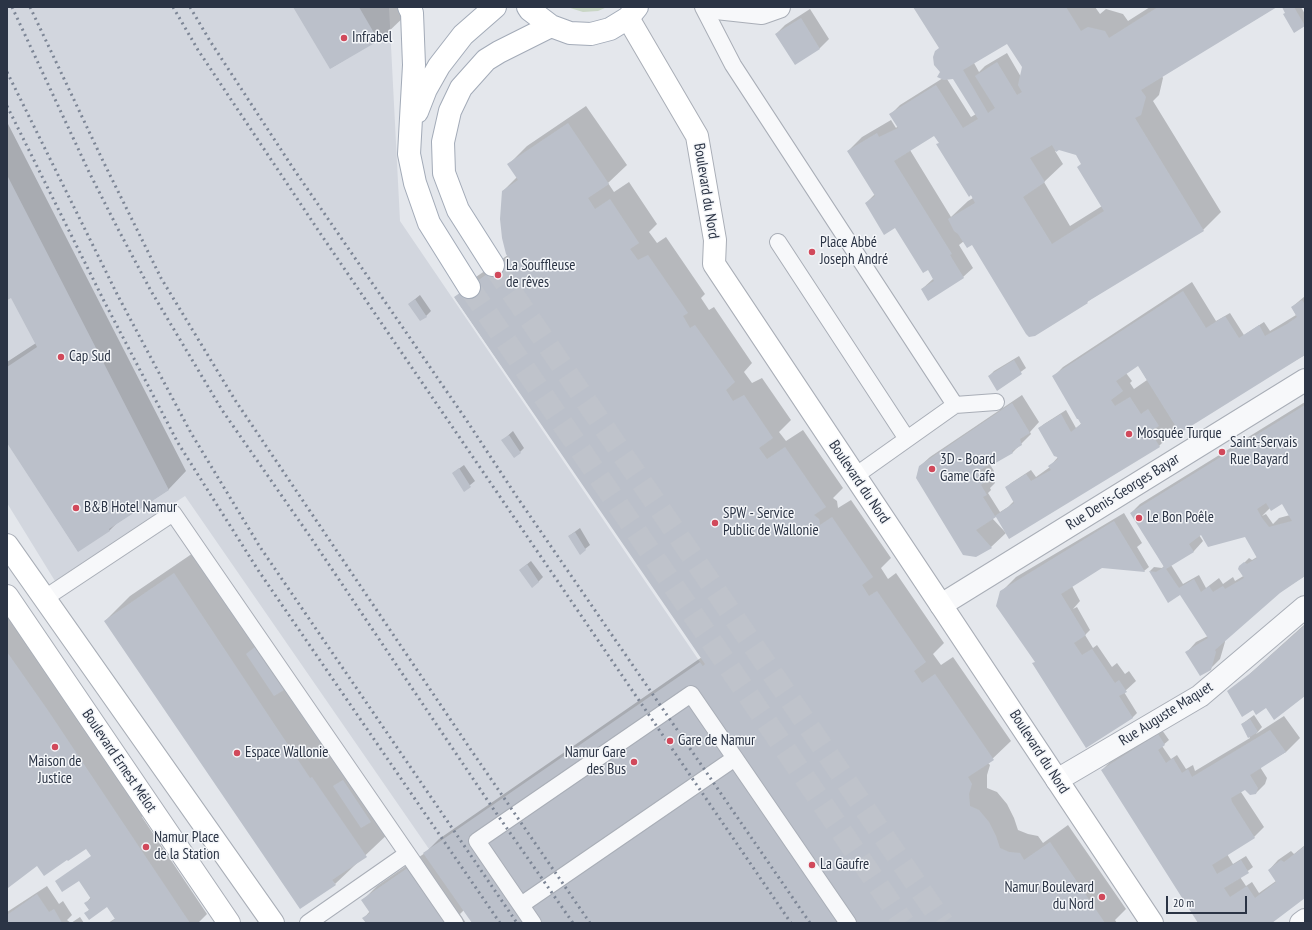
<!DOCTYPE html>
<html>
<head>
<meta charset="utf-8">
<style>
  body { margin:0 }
  #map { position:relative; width:1312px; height:930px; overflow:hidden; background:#e4e7ec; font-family:"PT Sans Narrow",sans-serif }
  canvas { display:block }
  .frame { position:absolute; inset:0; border:8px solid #2b3445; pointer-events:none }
  .scale { position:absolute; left:1166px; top:896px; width:81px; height:18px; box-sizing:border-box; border:2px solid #2b3445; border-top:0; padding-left:5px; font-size:12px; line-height:14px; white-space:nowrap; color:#2b3445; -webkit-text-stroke:3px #f4f6f9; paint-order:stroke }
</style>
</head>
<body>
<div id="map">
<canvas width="1312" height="930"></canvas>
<div class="frame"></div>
<div class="scale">20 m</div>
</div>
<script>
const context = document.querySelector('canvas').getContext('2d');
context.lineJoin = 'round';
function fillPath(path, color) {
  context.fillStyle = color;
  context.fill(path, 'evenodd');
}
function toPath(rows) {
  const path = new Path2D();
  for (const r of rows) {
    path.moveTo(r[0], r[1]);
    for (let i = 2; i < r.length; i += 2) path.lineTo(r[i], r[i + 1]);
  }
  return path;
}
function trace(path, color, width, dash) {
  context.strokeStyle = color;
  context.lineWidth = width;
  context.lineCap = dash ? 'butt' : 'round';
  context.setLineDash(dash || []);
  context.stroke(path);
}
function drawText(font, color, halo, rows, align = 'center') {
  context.font = font + ' "PT Sans Narrow",sans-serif';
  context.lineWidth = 3;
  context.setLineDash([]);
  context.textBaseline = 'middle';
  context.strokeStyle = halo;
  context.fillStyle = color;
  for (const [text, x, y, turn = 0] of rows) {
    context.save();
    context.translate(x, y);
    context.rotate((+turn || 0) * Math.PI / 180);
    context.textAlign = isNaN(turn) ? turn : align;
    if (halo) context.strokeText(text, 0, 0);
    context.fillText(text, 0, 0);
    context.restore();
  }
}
const built = toPath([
  [7,7,389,7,400,221,700,662,880,923,478,923,429,849,185,496,55,581,7,503]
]);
const green = toPath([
  [567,7,607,7,598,11,583,12]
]);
const shadow = toPath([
  [295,7,398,7,402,14,409,12,384,36,331,68],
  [915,7,1095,7,1100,14,1106,9,1123,14,1128,21,1150,7,1276,7,1162,76,1163,78,1159,95,1153,101,1221,212,1203,230,1091,299,1087,302,1035,335,972,243,964,241,959,245,973,268,963,277,922,289,934,278,928,268,895,227,866,203,875,194,848,151,862,137,891,120,896,128,898,126,891,114,900,105,943,78,941,72,940,48],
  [1007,42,1023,67,1021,77,1007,53,985,66,979,72,974,63],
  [953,78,976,114,971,117,947,79],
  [934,134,973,198,968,201,951,217,910,150],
  [1059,149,1077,154,1102,206,1070,226,1044,182,1063,164,1055,151],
  [1283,7,1301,7,1305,14,1305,25,1294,32],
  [810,9,829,39,820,48,795,64,776,34,785,25],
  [586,106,627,165,608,183,614,192,629,182,657,224,649,232,657,243,666,237,705,294,701,298,709,310,714,307,752,363,744,372,752,383,762,378,791,420,779,432,786,441,803,430,843,488,833,498,837,501,838,508,851,500,891,558,881,568,888,579,896,573,944,643,933,654,941,665,953,657,1011,741,988,763,990,765,987,775,987,788,997,792,1007,804,1014,818,1018,830,1028,834,1038,836,1043,843,1068,825,1126,909,1115,920,1117,923,473,923,464,910,460,914,466,923,367,923,364,918,370,911,363,900,377,886,425,853,439,839,702,657,455,298,473,279,508,255,503,191,517,177,509,164,527,146],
  [7,122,186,471,168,490,117,523,110,530,78,551,7,441,7,362,36,343,12,297,7,299],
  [1192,282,1216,321,1230,313,1244,335,1264,322,1270,331,1296,315,1292,307,1305,296,1305,355,1177,428,1159,446,996,516,992,518,1006,533,991,547,976,556,920,466,930,457,1022,395,1039,422,1030,432,1031,434,1013,452,992,464,992,461,989,463,994,471,990,475,995,483,990,488,991,490,988,493,1000,512,1008,507,1014,501,1007,487,1011,483,1031,470,1036,477,1050,467,1050,466,1059,456,1039,428,1044,424,1066,410,1076,428,1082,423,1053,377,1063,367],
  [1138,364,1147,380,1134,389,1130,383,1132,381,1126,373],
  [420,295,431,311,426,316,409,304],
  [1019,356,1026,368,998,389,989,376,994,371],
  [1305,402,1305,576,1279,592,1225,640,1225,642,1220,659,1210,669,1187,652,1196,642,1208,636,1181,594,1168,601,1150,571,1154,567,1162,568,1164,566,1131,513,1140,504],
  [1282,502,1290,515,1279,518,1273,524,1266,514,1262,516,1270,508],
  [1201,534,1245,535,1257,557,1252,560,1249,558,1240,567,1245,575,1235,581,1233,577,1223,584,1219,578,1206,588,1199,575,1183,584,1171,565,1194,551,1203,541,1199,535],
  [513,431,524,448,520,452,503,440],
  [464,465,475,481,464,490,453,473],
  [1124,513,1142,543,1137,547,1149,567,1144,571,1102,567,1072,586,1080,601,1073,609,1077,607,1090,630,1085,635,1093,648,1097,645,1112,667,1117,663,1125,674,1129,671,1136,681,1124,692,1137,713,1132,718,1036,661,1001,592,1016,577],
  [580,528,590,545,580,553,569,536],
  [199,549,391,831,335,884,105,621,130,596],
  [531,561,543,577,538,582,520,570],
  [7,593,152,806,142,817,207,914,198,923,108,923,116,918,107,906,86,913,90,909,86,903,91,897,92,856,87,848,67,859,37,864,7,884],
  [1305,624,1305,695,1268,709,1243,680],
  [1254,715,1262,727,1256,734,1284,716,1300,738,1286,752,1260,767,1267,778,1265,784,1256,793,1245,788,1241,792,1264,827,1254,837,1227,854,1233,864,1246,856,1253,867,1240,877,1246,886,1252,882,1259,893,1276,881,1269,870,1278,860,1291,851,1294,854,1305,845,1305,897,1270,923,1199,923,1102,770,1116,756,1149,736,1151,738,1162,730,1169,740,1162,746,1171,759,1177,755,1186,769,1193,765,1195,771,1250,738,1242,724],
  [47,886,59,904,63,901,72,915,67,920,71,923,80,917,84,923,7,923,7,912]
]);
const building = toPath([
  [293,7,359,7,377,38,383,35,385,37,330,69],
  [913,7,1066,7,1081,31,1088,27,1105,31,1109,38,1158,7,1277,7,1141,90,1146,97,1141,115,1135,118,1204,231,1087,302,1088,303,1035,336,1029,337,1026,334,972,245,967,248,958,234,954,231,948,219,975,203,971,195,969,197,936,144,939,143,934,136,894,161,952,254,950,255,964,278,928,301,921,289,934,281,928,270,923,273,895,228,884,235,865,203,875,196,847,151,877,133,879,137,898,128,889,114,936,85,963,128,978,119,953,79,944,80,937,77,940,72,934,65,933,57,935,51,939,48],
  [1007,44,1022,67,1018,85,1022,92,1017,95,997,62,975,76,995,108,988,113,963,70],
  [1052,145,1056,152,1059,150,1076,155,1081,164,1077,167,1104,211,1052,244,1023,197,1045,182,1030,158],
  [1282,7,1294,7,1305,26,1294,33,1283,14,1285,13],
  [801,18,820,49,795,65,775,34],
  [568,123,609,184,588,198,595,209,610,199,639,243,630,249,638,260,648,255,688,313,683,316,690,328,695,325,735,382,726,390,733,401,744,395,773,438,759,448,767,459,785,447,826,507,814,515,819,519,820,525,832,517,873,577,862,585,869,596,877,591,926,662,914,671,922,683,935,674,994,760,968,777,972,784,969,794,970,806,979,810,989,822,996,836,1000,848,1009,852,1020,853,1024,860,1050,842,1105,923,472,923,423,853,700,662,703,666,705,664,454,297,509,259,506,254,502,238,500,219,502,191,518,180,507,164],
  [7,175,169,490,109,529,110,531,78,552,7,443,7,367,37,347,11,298,7,300],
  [1183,291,1206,328,1225,316,1239,338,1259,325,1265,336,1287,324,1297,317,1291,307,1302,300,1305,305,1305,355,1180,433,1138,366,1116,381,1123,391,1111,400,1115,406,1130,397,1141,414,1148,409,1159,426,1150,431,1160,447,1009,539,996,517,976,530,992,548,976,557,963,555,916,478,919,466,1012,403,1030,433,1020,439,1022,445,1012,451,1013,453,992,465,991,463,979,471,985,482,981,485,987,495,983,497,995,516,1005,509,1014,503,1005,487,1026,474,1031,481,1051,470,1048,466,1058,459,1057,457,1054,456,1038,428,1061,414,1071,432,1081,424,1078,419,1077,419,1052,376],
  [415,299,427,317,420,321,408,304],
  [1014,360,1022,374,997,391,988,376],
  [1305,405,1305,576,1280,593,1215,650,1216,652,1211,670,1200,676,1185,652,1208,638,1180,595,1168,603,1149,571,1156,572,1164,567,1130,513],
  [1266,503,1271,511,1282,504,1292,521,1269,527,1262,518,1257,509],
  [1201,535,1208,547,1245,537,1257,558,1247,564,1244,562,1239,566,1238,569,1244,578,1225,589,1223,586,1213,592,1209,586,1201,592,1194,579,1179,588,1166,569,1194,552,1189,544],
  [509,435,521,453,514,458,501,440],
  [459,468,471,487,464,492,452,473],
  [1114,521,1145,572,1102,568,1061,594,1086,635,1074,643,1082,655,1092,649,1115,683,1119,680,1127,692,1119,696,1133,718,1086,748,1032,663,1035,662,996,606,1000,591],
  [575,532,586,550,580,555,568,536],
  [527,564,539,582,532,588,519,570],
  [174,573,310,778,312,777,367,857,332,880,336,885,300,909,104,621],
  [1305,625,1305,696,1274,720,1266,708,1256,715,1253,710,1242,717,1227,691,1252,672],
  [255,647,284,690,274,696,246,654],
  [7,652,47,709,190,923,110,923,115,919,107,907,89,920,84,913,89,910,84,903,91,899,79,881,62,892,55,881,91,856,86,849,68,861,67,860,44,876,37,866,8,888,7,886],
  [1250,719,1258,732,1248,738,1241,724],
  [1270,730,1286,752,1250,775,1258,788,1256,794,1250,795,1245,790,1231,798,1232,802,1255,838,1212,865,1217,874,1241,860,1249,873,1224,888,1230,897,1247,886,1255,898,1276,882,1268,870,1281,860,1284,862,1305,846,1305,898,1272,923,1198,923,1101,770,1158,734,1165,745,1158,750,1166,763,1173,758,1182,773,1188,769,1192,777],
  [343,780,371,822,361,828,333,786],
  [409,867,448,923,366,923,362,918,370,913,361,900],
  [37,894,49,912,54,909,62,923,7,923,7,915]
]);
const primaryTunnel = toPath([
  [493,265,943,923],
  [469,287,904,923]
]);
const lane = toPath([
  [703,7,733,65,955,405],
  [778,242,907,439],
  [855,476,955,405,996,402],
  [45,598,173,513,455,923],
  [521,905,735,758],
  [308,923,407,854],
  [533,923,477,841,691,694,848,923]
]);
const street = toPath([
  [707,7,762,13,779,7],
  [941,605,1305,380],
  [1057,780,1200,696,1305,607],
  [1301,923,1305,920]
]);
const secondary = toPath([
  [628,18,697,136,715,240,714,264,941,605,1152,923],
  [7,545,273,923],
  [7,596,229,923]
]);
const primary = toPath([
  [409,7,412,13,414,65,409,154,415,183,429,223,469,287],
  [528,7,530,10,551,26,570,33,591,34,610,29,628,18,637,7],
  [417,112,426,89,439,66,463,35,495,7],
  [493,265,458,210,444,173,443,142,450,111,461,88,486,60,499,52,551,26]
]);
const rail = toPath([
  [12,7,89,172,118,229,151,291,222,410,309,535,492,807,573,923],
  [30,7,103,161,161,278,235,400,471,750,590,923],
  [173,7,198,50,322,236,791,923],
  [190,7,210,41,293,168,465,418,517,497,810,923],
  [7,72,118,296,191,433,260,547,517,923],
  [7,106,104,301,178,443,258,570,500,923]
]);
const markers = [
  [344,38,4,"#d1495b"],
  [812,252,4,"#d1495b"],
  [498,275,4,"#d1495b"],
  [61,357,4,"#d1495b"],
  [1129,434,4,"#d1495b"],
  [1222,452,4,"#d1495b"],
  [932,469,4,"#d1495b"],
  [76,508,4,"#d1495b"],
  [1139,518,4,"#d1495b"],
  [715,523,4,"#d1495b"],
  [670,741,4,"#d1495b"],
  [55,747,4,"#d1495b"],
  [237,753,4,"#d1495b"],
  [634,762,4,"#d1495b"],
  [146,847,4,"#d1495b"],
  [812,865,4,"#d1495b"],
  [1102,897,4,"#d1495b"]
];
const poiNames = [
  ["Infrabel",352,38],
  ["Place Abbé",820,243],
  ["Joseph André",820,260],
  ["La Souffleuse",506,266],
  ["de rêves",506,283],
  ["Cap Sud",69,357],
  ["Mosquée Turque",1137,434],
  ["Saint-Servais",1230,443],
  ["Rue Bayard",1230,460],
  ["3D - Board",940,460],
  ["Game Cafe",940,477],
  ["B&B Hotel Namur",84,508],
  ["SPW - Service",723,514],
  ["Public de Wallonie",723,531],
  ["Le Bon Poêle",1147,518],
  ["Gare de Namur",678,741],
  ["Espace Wallonie",245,753],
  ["Namur Gare",626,753,"right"],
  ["des Bus",626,770,"right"],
  ["Maison de",55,762,"center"],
  ["Justice",55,779,"center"],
  ["Namur Place",154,838],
  ["de la Station",154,855],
  ["La Gaufre",820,865],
  ["Namur Boulevard",1094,888,"right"],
  ["du Nord",1094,905,"right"]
];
const streetNames = [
  ["Boulevard du Nord",706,191,81],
  ["Boulevard du Nord",859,482,56],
  ["Rue Denis-Georges Bayar",1123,492,-32],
  ["Rue Auguste Maquet",1166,714,-32],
  ["Boulevard du Nord",1039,752,57],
  ["Boulevard Ernest Mélot",119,761,56]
];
fillPath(built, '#d2d6de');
fillPath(green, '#c9d6c5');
fillPath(shadow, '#0003');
fillPath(building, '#bbc0ca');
trace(primaryTunnel, '#bfc3cb', 22, [22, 11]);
trace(lane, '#a9aeb7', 18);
trace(street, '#a9aeb7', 24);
trace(secondary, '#a9aeb7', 24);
trace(primary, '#a3abb8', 24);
trace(lane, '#f7f8fa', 16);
trace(street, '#f7f8fa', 22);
trace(secondary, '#fff', 22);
trace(primary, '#fff', 22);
trace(rail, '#7d8696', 3, [2, 4]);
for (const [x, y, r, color] of markers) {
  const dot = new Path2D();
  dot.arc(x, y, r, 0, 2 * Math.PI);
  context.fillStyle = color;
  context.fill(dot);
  trace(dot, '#f4f6f9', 1.5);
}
drawText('15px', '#2b3445', '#f4f6f9', poiNames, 'left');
drawText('15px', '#2b3445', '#f4f6f9', streetNames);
</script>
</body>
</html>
